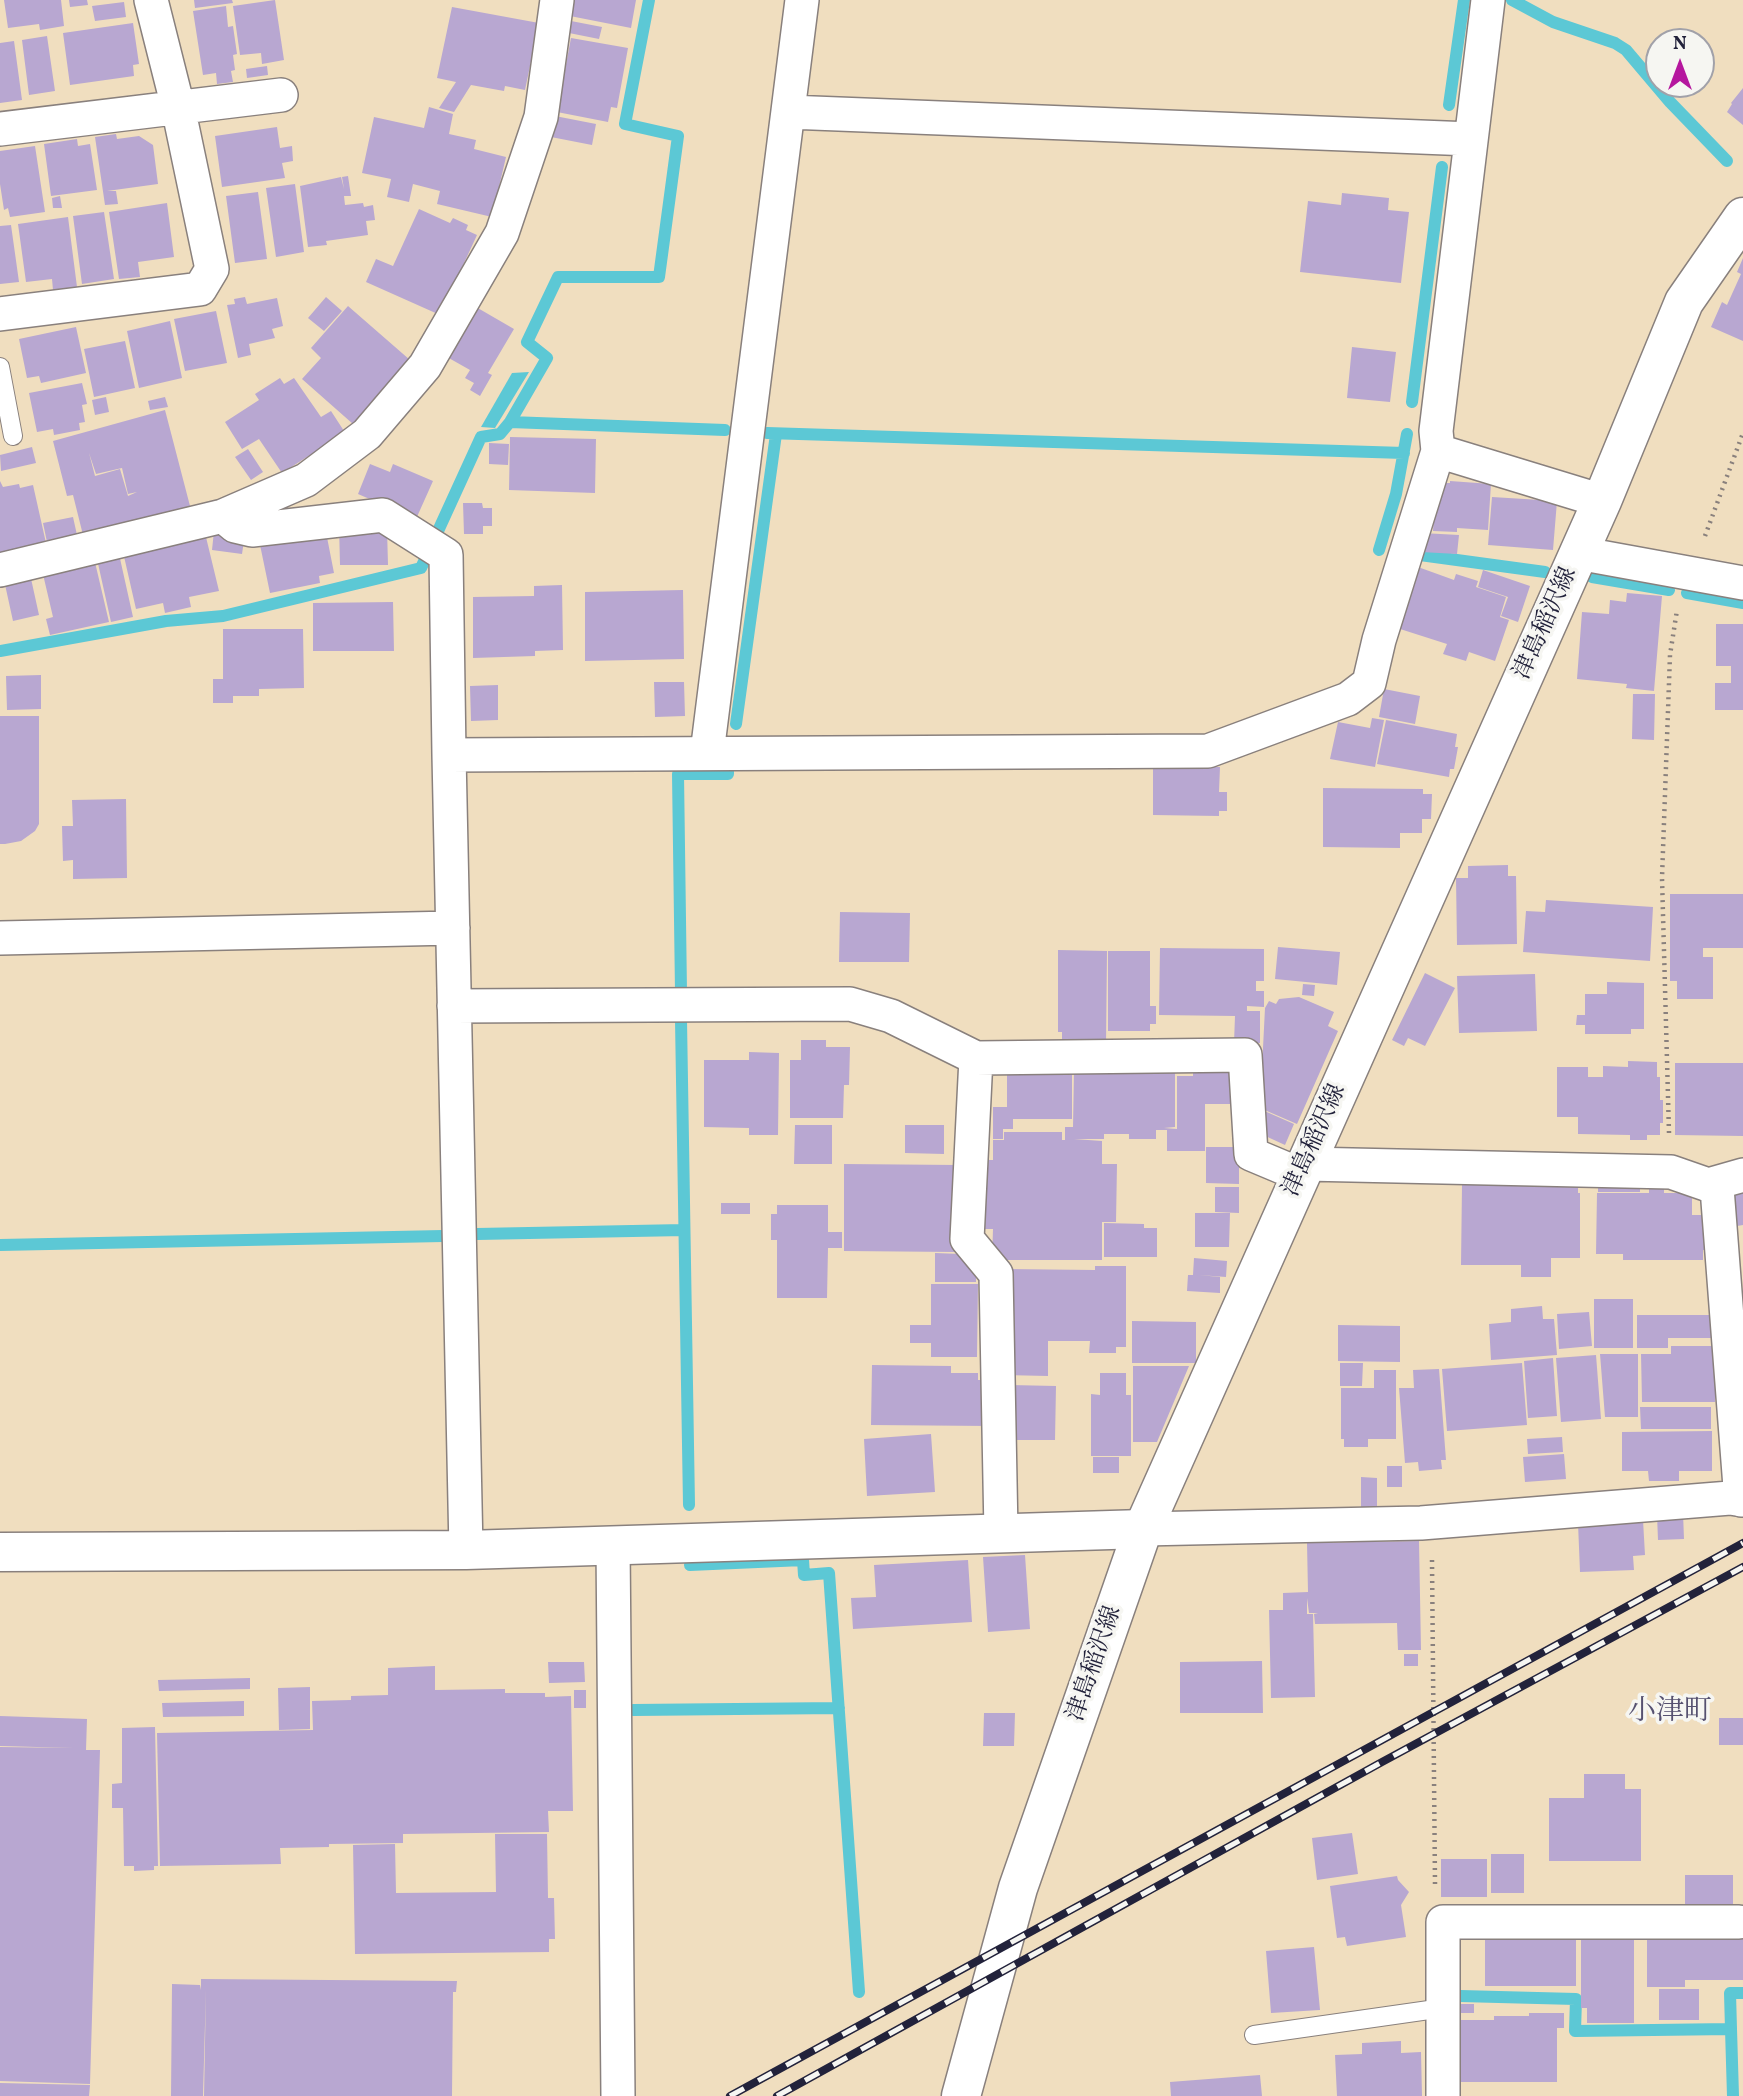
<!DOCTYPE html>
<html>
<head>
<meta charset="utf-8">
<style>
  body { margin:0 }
  #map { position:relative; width:1743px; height:2096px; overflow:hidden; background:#f0debf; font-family:Vollkorn,serif }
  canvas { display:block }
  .north { position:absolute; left:1645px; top:28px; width:70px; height:70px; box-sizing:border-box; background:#f6f6f2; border:2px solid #a1a1a9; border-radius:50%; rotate:0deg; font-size:19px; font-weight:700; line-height:28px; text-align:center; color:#22223b }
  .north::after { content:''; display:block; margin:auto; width:24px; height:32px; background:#b5179e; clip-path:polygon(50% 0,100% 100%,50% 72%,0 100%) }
</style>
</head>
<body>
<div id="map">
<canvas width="1743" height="2096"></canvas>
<div class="north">N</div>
</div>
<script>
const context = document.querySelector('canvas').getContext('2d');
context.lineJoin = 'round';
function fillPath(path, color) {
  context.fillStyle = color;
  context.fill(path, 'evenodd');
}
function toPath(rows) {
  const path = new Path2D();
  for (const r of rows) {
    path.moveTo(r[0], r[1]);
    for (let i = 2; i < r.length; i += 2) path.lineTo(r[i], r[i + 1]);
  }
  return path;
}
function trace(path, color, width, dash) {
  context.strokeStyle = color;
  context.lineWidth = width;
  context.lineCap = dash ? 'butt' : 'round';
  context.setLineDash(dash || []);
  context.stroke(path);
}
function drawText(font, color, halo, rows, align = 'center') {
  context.font = font + ' Vollkorn,"Noto Serif JP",serif';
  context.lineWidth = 7;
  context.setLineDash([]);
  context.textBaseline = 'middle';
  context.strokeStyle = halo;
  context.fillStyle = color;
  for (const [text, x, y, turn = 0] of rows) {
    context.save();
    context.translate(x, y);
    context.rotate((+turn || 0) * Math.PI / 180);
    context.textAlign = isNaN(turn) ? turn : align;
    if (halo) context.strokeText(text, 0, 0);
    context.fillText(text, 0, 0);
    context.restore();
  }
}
const water = toPath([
  [529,372,495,428,481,427,512,373]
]);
const stream = toPath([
  [1512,0,1553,22,1615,43,1626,50,1670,102,1727,161],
  [1449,105,1464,0],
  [1412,402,1442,167],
  [510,422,547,358,527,342,558,277,659,277,678,136,625,124,649,0],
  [767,433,1404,453],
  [438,531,481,437,500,434,510,422,725,430],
  [1379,550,1396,494,1407,434],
  [1420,555,1545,572],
  [1592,577,1669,590],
  [1687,593,1743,603],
  [0,651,166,621,223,616,421,568,426,557],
  [736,724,776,434],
  [681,992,678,774,728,774,728,767],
  [681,1020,689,1505],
  [477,1234,684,1230],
  [0,1245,443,1236],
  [690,1565,803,1560,804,1575,829,1573,859,1992],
  [633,1710,839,1708],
  [1460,1996,1576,1999,1575,2031,1731,2029,1733,2096],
  [1731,2029,1730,1993,1743,1993]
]);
const building = toPath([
  [4,0,61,0,64,26,40,30,39,24,8,28],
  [69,0,87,0,88,5,70,7],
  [194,0,232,0,233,3,195,8],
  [275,0,284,60,262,64,261,53,240,55,233,6],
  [573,0,636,0,631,28,570,16],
  [124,2,126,17,95,21,92,6],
  [226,6,228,27,233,26,237,54,233,55,235,70,231,71,233,82,217,84,216,73,203,75,193,11],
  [452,7,539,23,525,90,505,86,504,91,471,85,454,112,439,108,456,82,437,78],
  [571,21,602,27,599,39,569,33],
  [133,23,139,64,133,65,134,76,70,85,63,33],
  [47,36,55,91,29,95,22,40],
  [571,38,628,48,617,108,611,107,608,122,557,112],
  [14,41,22,100,0,103,0,43],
  [267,66,268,75,247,78,246,69],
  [1743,88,1743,125,1727,112,1732,104,1731,103],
  [429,107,453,114,449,134,476,140,474,149,506,157,492,217,437,204,440,191,413,184,409,202,387,197,391,179,362,173,374,117,424,128],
  [555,116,596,124,592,145,551,137],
  [277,127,280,148,292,146,293,161,282,163,285,178,222,187,215,136],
  [116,134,117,139,139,136,153,145,158,184,107,191,116,191,118,204,105,205,95,137],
  [77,139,78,146,90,144,97,190,51,196,44,144],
  [35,146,45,212,10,217,8,208,4,210,0,184,0,151],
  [348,176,351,196,344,196,345,205,363,203,364,207,373,205,375,220,366,221,368,235,326,241,327,245,308,247,300,186,341,177,344,189,342,177],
  [295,184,304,252,276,257,266,188],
  [258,192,267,259,235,263,226,196],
  [1342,193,1389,198,1388,210,1409,212,1401,283,1300,272,1308,201,1341,205],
  [60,196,62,208,53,208,52,198],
  [167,203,174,257,138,262,140,277,119,279,109,212],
  [419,209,450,223,453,218,468,225,466,230,477,235,440,315,366,282,376,259,393,266],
  [104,212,114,279,82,284,73,216],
  [68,217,77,287,53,290,52,279,26,282,18,224],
  [11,225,19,282,0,284,0,226],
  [1743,258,1743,341,1711,327,1722,302,1727,305,1741,274,1737,272],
  [245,297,247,304,277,298,283,326,272,329,275,338,249,344,251,355,238,358,227,305,235,304,234,299],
  [326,297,342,311,324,331,308,318],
  [348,306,410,360,353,424,302,379,321,358,311,348],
  [476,307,514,329,488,373,492,375,480,396,470,390,474,383,465,378,470,370,447,357],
  [216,311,227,363,185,371,174,319],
  [170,321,182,378,139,388,127,331],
  [76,327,86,373,41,383,39,376,27,378,19,339],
  [125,341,135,388,94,397,84,349],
  [1352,347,1396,352,1390,402,1347,398],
  [280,378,284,384,294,378,321,417,331,411,344,431,338,437,282,473,259,439,242,449,225,422,259,400,255,394],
  [82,383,87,404,82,405,85,422,79,423,80,430,54,435,53,429,37,432,29,393],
  [106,397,109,412,95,415,92,400],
  [165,397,168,407,150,410,148,401],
  [165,410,190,506,83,535,73,495,67,496,53,441],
  [89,453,96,474,122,468,128,494,137,492,128,496,120,469,95,476],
  [510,437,596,439,595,493,509,490],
  [489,443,509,444,508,465,489,464],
  [32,447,36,463,1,471,0,455],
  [248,449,263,472,251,480,235,457],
  [370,464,390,472,393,464,433,481,416,519,358,494],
  [0,481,3,487,19,484,20,488,33,485,46,543,0,553],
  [1450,481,1491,484,1488,530,1457,528,1457,532,1433,531,1435,496,1442,496,1443,483,1450,483],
  [1492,497,1557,501,1553,550,1488,545],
  [463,503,482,503,483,508,492,508,492,526,483,526,483,534,464,534],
  [73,517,77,535,47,542,43,523],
  [339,525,387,529,388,565,340,565],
  [325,527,334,573,319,576,320,583,270,593,259,540],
  [214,531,245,534,242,554,212,550],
  [205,533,219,591,189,597,191,607,165,613,163,603,136,609,123,552],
  [1422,533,1459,535,1457,554,1421,552],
  [119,554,133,617,111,622,97,559],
  [94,558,109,622,50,635,46,619,53,617,42,570],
  [1418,567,1454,580,1456,574,1478,581,1476,587,1506,597,1500,617,1509,620,1495,661,1469,652,1466,661,1443,654,1447,644,1397,628],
  [1483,570,1530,586,1518,622,1501,616,1508,597,1478,587],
  [30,574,39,615,13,621,4,580],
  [562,585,563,650,535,651,535,656,473,658,473,597,534,596,534,586],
  [683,590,684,659,585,661,585,592],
  [1627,593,1662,596,1654,691,1626,688,1627,684,1577,679,1582,612,1609,614,1610,600,1626,602],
  [393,602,394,651,313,651,313,603],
  [1716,624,1743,624,1743,710,1715,710,1715,683,1731,683,1731,666,1716,666],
  [223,629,303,629,304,688,259,689,259,696,233,696,233,703,213,703,213,679,223,679],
  [41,675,41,709,7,710,6,676],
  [654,682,684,682,685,716,655,717],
  [498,685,498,720,471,721,470,686],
  [1384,689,1420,696,1415,724,1379,717],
  [1633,694,1655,694,1654,740,1632,739],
  [0,716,39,716,39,824,35,831,21,841,5,844,0,844],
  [1372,718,1384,720,1375,767,1330,759,1338,722,1370,728],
  [1386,720,1457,734,1455,747,1458,747,1454,769,1450,769,1449,777,1377,764],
  [1153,767,1220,767,1219,792,1227,792,1227,811,1219,811,1219,816,1153,815],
  [1323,788,1423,789,1423,794,1432,794,1431,819,1422,819,1422,833,1400,833,1400,848,1323,847],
  [126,799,127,878,73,879,73,860,63,861,62,826,73,826,72,800],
  [1508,865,1508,876,1516,876,1517,944,1457,945,1456,878,1468,878,1468,866],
  [1670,894,1743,894,1743,948,1703,948,1703,957,1713,957,1713,999,1677,999,1677,981,1670,981],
  [1546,900,1653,907,1650,961,1523,952,1526,911,1545,912],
  [840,912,910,913,909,962,839,962],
  [1278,947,1340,952,1337,985,1275,979],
  [1160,948,1264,949,1264,981,1256,981,1256,991,1264,991,1264,1007,1247,1006,1247,1011,1260,1011,1260,1043,1234,1043,1235,1016,1159,1015],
  [1058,950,1107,951,1106,1044,1062,1044,1062,1032,1058,1032],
  [1108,951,1150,951,1150,1006,1156,1006,1156,1024,1150,1024,1150,1031,1108,1031],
  [1425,973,1455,988,1425,1046,1408,1038,1404,1046,1392,1040],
  [1535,974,1537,1031,1459,1033,1457,976],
  [1607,982,1644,983,1644,1029,1631,1029,1631,1034,1585,1034,1585,1025,1576,1025,1577,1015,1585,1015,1585,994,1607,994],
  [1303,984,1315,985,1314,996,1302,995],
  [1299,997,1334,1012,1328,1026,1338,1031,1297,1124,1260,1108,1265,1008,1269,1001,1276,1004,1279,999],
  [801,1040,826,1040,826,1047,850,1047,849,1085,844,1085,843,1118,790,1118,790,1060,801,1060],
  [749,1052,779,1053,778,1135,749,1135,749,1128,704,1127,704,1060,749,1060],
  [1628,1061,1657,1062,1657,1077,1660,1077,1660,1100,1663,1100,1663,1123,1660,1123,1660,1135,1647,1135,1647,1140,1630,1140,1630,1135,1578,1134,1578,1117,1557,1117,1557,1067,1588,1067,1588,1077,1603,1077,1603,1066,1628,1067],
  [1675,1063,1743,1063,1743,1136,1675,1135],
  [1193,1068,1234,1068,1234,1104,1205,1104,1205,1151,1167,1151,1167,1130,1156,1130,1156,1139,1129,1139,1129,1134,1104,1134,1104,1139,1074,1139,1102,1141,1102,1164,1117,1164,1116,1222,1102,1222,1102,1260,992,1260,993,1229,981,1229,981,1160,993,1160,993,1140,1004,1140,1004,1132,1062,1132,1062,1140,1065,1140,1065,1127,1073,1127,1074,1071,1175,1072,1175,1127,1164,1128,1177,1129,1177,1076,1193,1076],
  [1007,1071,1072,1072,1072,1119,1013,1119,1013,1129,1003,1129,1003,1139,993,1139,993,1107,1007,1107],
  [1260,1109,1294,1124,1285,1145,1261,1134],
  [795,1125,832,1125,832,1164,794,1164],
  [905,1125,944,1125,944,1154,905,1153],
  [1206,1147,1239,1147,1239,1184,1206,1183],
  [844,1164,957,1165,956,1252,844,1251],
  [1598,1182,1640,1182,1640,1192,1598,1192],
  [1462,1185,1578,1185,1578,1193,1580,1193,1580,1258,1551,1258,1551,1277,1521,1277,1521,1265,1461,1265],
  [1215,1187,1239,1187,1239,1213,1215,1212],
  [1649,1189,1664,1189,1664,1193,1692,1193,1692,1215,1703,1215,1703,1236,1707,1236,1707,1250,1703,1250,1703,1260,1623,1260,1623,1254,1596,1254,1597,1193,1649,1193],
  [1743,1190,1743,1225,1731,1227,1727,1191],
  [721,1203,750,1203,750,1214,721,1214],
  [777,1205,828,1205,828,1232,842,1232,842,1248,828,1248,827,1298,777,1298,777,1240,771,1240,771,1214,777,1214],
  [1195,1213,1230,1213,1229,1247,1195,1247],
  [1104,1223,1144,1224,1144,1228,1157,1228,1157,1257,1104,1257],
  [935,1253,961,1254,976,1274,976,1282,935,1282],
  [1194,1258,1227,1261,1226,1277,1199,1275,1220,1277,1220,1293,1187,1291,1188,1275,1193,1275],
  [1095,1266,1126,1266,1126,1347,1116,1347,1116,1353,1089,1353,1090,1341,1048,1341,1048,1376,1003,1375,1004,1269,1095,1270],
  [931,1284,978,1284,977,1357,931,1357,931,1343,910,1343,910,1325,931,1325],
  [1594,1299,1633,1299,1633,1348,1594,1348],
  [1542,1306,1543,1319,1554,1319,1557,1355,1491,1360,1489,1324,1511,1322,1511,1309],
  [1589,1312,1592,1346,1559,1349,1557,1314],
  [1637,1315,1714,1315,1714,1338,1668,1338,1668,1348,1637,1348],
  [1132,1321,1196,1322,1196,1363,1132,1363],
  [1338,1325,1400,1326,1400,1362,1338,1361],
  [1671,1346,1715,1346,1715,1402,1642,1402,1641,1354,1671,1354],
  [1600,1354,1638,1354,1638,1417,1605,1417],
  [1596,1355,1601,1419,1561,1422,1556,1358],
  [1553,1358,1557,1416,1528,1418,1524,1361],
  [1340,1363,1363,1363,1362,1386,1340,1386],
  [1522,1363,1527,1425,1447,1431,1442,1369],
  [872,1365,951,1366,951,1373,978,1373,978,1380,990,1380,990,1426,871,1425],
  [1133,1366,1189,1366,1157,1442,1133,1442],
  [1439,1369,1446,1460,1441,1460,1442,1469,1419,1471,1418,1462,1405,1463,1399,1388,1414,1388,1413,1370],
  [1374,1370,1396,1370,1396,1439,1368,1439,1368,1447,1344,1447,1344,1439,1341,1439,1341,1388,1374,1388],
  [1100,1373,1126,1373,1126,1395,1131,1395,1131,1456,1091,1456,1091,1394,1100,1395],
  [1010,1385,1056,1386,1055,1440,1010,1440],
  [1640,1407,1711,1407,1711,1429,1641,1429],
  [1712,1431,1712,1471,1679,1471,1679,1481,1649,1481,1648,1471,1622,1471,1622,1432],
  [931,1434,935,1492,867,1496,864,1439],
  [1562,1437,1563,1452,1528,1454,1527,1439],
  [1564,1454,1566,1479,1525,1482,1523,1457],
  [1093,1457,1119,1457,1119,1473,1093,1473],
  [1387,1466,1402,1466,1402,1487,1387,1487],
  [1361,1477,1377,1478,1377,1508,1361,1508],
  [1683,1513,1684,1539,1658,1540,1657,1515],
  [1643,1520,1645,1555,1633,1556,1634,1570,1580,1572,1578,1523],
  [1419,1541,1421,1650,1398,1650,1397,1623,1315,1624,1314,1614,1318,1613,1309,1613,1307,1598,1307,1614,1313,1614,1315,1697,1271,1698,1269,1610,1283,1610,1283,1593,1308,1592,1307,1543],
  [1025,1555,1030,1629,988,1632,983,1557],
  [968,1560,972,1622,853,1629,851,1598,876,1597,874,1565],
  [1404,1654,1418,1654,1418,1666,1404,1666],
  [1262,1661,1263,1713,1180,1713,1180,1662],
  [548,1662,584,1662,585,1682,549,1683],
  [435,1666,435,1690,505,1689,505,1693,545,1693,545,1697,571,1696,573,1811,548,1811,549,1832,403,1834,403,1843,329,1844,329,1847,280,1848,281,1864,160,1866,157,1733,313,1730,312,1701,351,1700,351,1696,388,1695,388,1668],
  [250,1678,250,1689,159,1691,158,1680],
  [310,1687,310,1729,279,1730,278,1688],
  [574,1690,586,1690,586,1708,574,1708],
  [244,1701,244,1716,163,1717,162,1703],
  [984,1713,1015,1713,1014,1746,983,1746],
  [0,1716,87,1719,86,1750,100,1750,90,2084,0,2081,0,1747,74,1748,0,1746],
  [1719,1718,1743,1718,1743,1745,1719,1745],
  [155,1727,158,1866,154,1866,154,1870,134,1871,134,1866,124,1866,123,1808,112,1808,112,1784,122,1783,122,1728],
  [1584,1774,1625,1774,1625,1789,1641,1789,1641,1861,1549,1861,1549,1798,1584,1798],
  [1352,1833,1358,1874,1317,1880,1312,1838],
  [495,1834,547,1834,548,1898,554,1898,555,1939,549,1939,549,1952,355,1954,353,1845,395,1844,396,1893,496,1892],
  [1491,1854,1524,1854,1524,1893,1491,1893],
  [1441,1859,1487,1859,1487,1897,1441,1897],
  [1685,1875,1733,1875,1733,1907,1685,1907],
  [1397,1876,1398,1880,1409,1892,1401,1905,1406,1937,1347,1946,1345,1937,1337,1938,1330,1886],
  [1606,1932,1622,1932,1622,1939,1634,1939,1634,2023,1587,2023,1587,2008,1581,2008,1581,1939,1606,1939],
  [1647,1936,1743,1936,1743,1980,1685,1980,1685,1987,1647,1987],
  [1485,1937,1576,1937,1576,1986,1485,1986],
  [1314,1947,1320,2010,1271,2013,1266,1951],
  [201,1979,457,1981,456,1992,453,1992,452,2096,204,2096,206,1989,203,2096,171,2096,172,1984,200,1985,201,1990],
  [1659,1989,1699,1989,1699,2020,1659,2020],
  [1456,2004,1474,2004,1474,2013,1456,2013],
  [1529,2013,1564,2013,1564,2028,1557,2028,1557,2082,1460,2082,1460,2020,1494,2020,1494,2016,1529,2016],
  [1401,2041,1401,2053,1421,2052,1422,2096,1337,2096,1335,2055,1362,2054,1362,2043],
  [1260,2075,1262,2096,1171,2096,1170,2082],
  [0,2083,90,2085,89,2096,0,2096]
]);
const path = toPath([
  [1705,536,1743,433],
  [1669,1133,1662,878,1670,655,1677,610],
  [1432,1560,1435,1884]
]);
const service = toPath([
  [0,367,13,436],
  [1254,2035,1443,2008]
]);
const minor = toPath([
  [788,112,1471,139],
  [0,129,281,95],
  [0,314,200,289,212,269,178,107,151,0],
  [1438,451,1436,431,1488,0],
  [223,516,235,526,252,530,383,515,446,555,449,755],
  [1578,553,1743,583],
  [0,570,223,516,306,480,367,434,425,366,502,233,541,117,557,0],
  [707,753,802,0],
  [0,938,453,928],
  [454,1006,850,1004,891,1016,976,1058,967,1239,996,1274,1001,1533],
  [976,1058,1245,1055,1251,1154,1301,1175],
  [1306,1164,1671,1172,1717,1188,1741,1500],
  [1708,1185,1743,1175],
  [1143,1529,1421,1523,1730,1498,1743,1500],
  [613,1545,618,2096],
  [466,1550,449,755,1208,751,1348,699,1369,683,1379,640,1438,451,1602,501],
  [1443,2096,1443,1922,1739,1922]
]);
const tertiary = toPath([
  [0,1552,466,1550,1143,1529]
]);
const secondary = toPath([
  [961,2096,1018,1888,1143,1529,1602,501,1684,302,1743,217]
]);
const rail = toPath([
  [730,2096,1743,1543],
  [777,2096,1382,1762,1743,1567]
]);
const streetNames = [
  ["津島稲沢線",1547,624,-66],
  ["津島稲沢線",1316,1141,-66],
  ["津島稲沢線",1096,1664,-71]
];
const quarterNames = [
  ["小津町",1670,1714]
];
fillPath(water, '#5cc8d5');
trace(stream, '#5cc8d5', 12);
fillPath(building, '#b8a7d1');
trace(service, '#89807d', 20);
trace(minor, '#89807d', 36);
trace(tertiary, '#89807d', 41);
trace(secondary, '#89807d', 41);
trace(path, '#89807d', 4.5, [2, 5]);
trace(service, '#fff', 18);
trace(minor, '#fff', 33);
trace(tertiary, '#fff', 38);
trace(secondary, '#fff', 38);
trace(rail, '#22223b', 8);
trace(rail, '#f6f6f2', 5, [16]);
drawText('24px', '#22223b', '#f6f6f2', streetNames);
drawText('28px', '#565170', '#f6f6f2', quarterNames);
</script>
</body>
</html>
